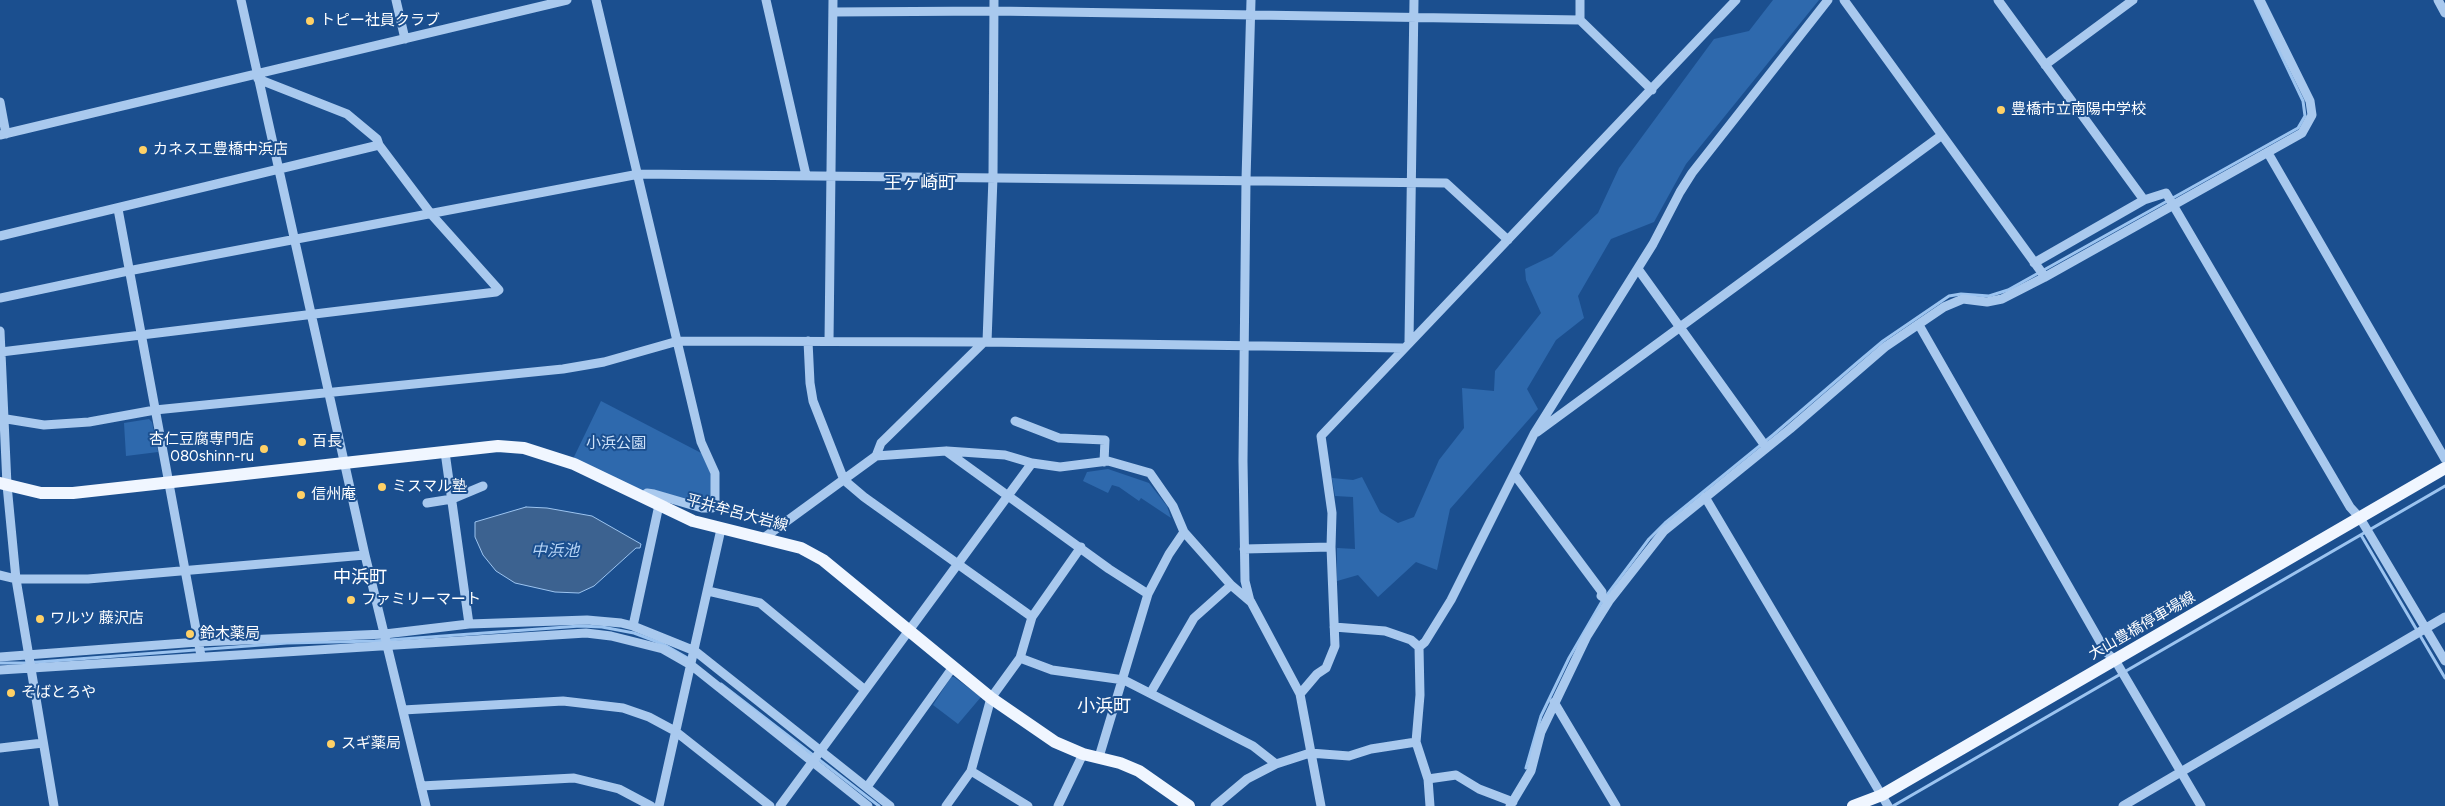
<!DOCTYPE html>
<html>
<head>
<meta charset="utf-8">
<style>
  body { margin:0 }
  canvas { display:block; background:#1b4f8f }
</style>
</head>
<body>
<canvas width="2445" height="806"></canvas>
<script>
const context = document.querySelector('canvas').getContext('2d');
context.lineJoin = 'round';
function fillPath(path, color) {
  context.fillStyle = color;
  context.fill(path, 'evenodd');
}
function toPath(rows) {
  const path = new Path2D();
  for (const r of rows) {
    path.moveTo(r[0], r[1]);
    for (let i = 2; i < r.length; i += 2) path.lineTo(r[i], r[i + 1]);
  }
  return path;
}
function trace(path, color, width, dash) {
  context.strokeStyle = color;
  context.lineWidth = width;
  context.lineCap = dash ? 'butt' : 'round';
  context.setLineDash(dash || []);
  context.stroke(path);
}
function drawText(font, color, halo, rows, align = 'center') {
  context.font = font + ' Figtree,"Noto Sans JP",sans-serif';
  context.lineWidth = 4;
  context.setLineDash([]);
  context.textBaseline = 'middle';
  context.strokeStyle = halo;
  context.fillStyle = color;
  for (const [text, x, y, turn = 0] of rows) {
    context.save();
    context.translate(x, y);
    context.rotate((+turn || 0) * Math.PI / 180);
    context.textAlign = isNaN(turn) ? turn : align;
    if (halo) context.strokeText(text, 0, 0);
    context.fillText(text, 0, 0);
    context.restore();
  }
}
const green = toPath([
  [1773,0,1819,0,1686,164,1654,222,1611,239,1578,296,1584,318,1556,340,1527,389,1538,409,1450,509,1437,570,1416,562,1378,597,1358,575,1337,581,1337,548,1355,549,1353,497,1335,496,1332,478,1353,480,1362,477,1380,512,1398,523,1414,517,1439,460,1464,428,1462,388,1494,391,1495,371,1541,313,1526,280,1525,269,1552,256,1598,213,1619,168,1714,39,1749,31],
  [601,401,705,455,713,474,712,504,710,506,643,492,573,459],
  [149,419,152,422,158,452,126,456,124,423],
  [1108,469,1149,483,1167,506,1171,518,1141,498,1139,501,1119,487,1112,485,1108,493,1083,481,1087,472],
  [951,677,954,677,981,697,958,724,933,705]
]);
const water = toPath([
  [526,507,547,508,592,516,641,544,640,548,636,548,594,586,579,593,555,592,515,583,496,571,483,555,475,537,475,522,526,507]
]);
const stream = toPath([
  [2361,535,2445,678],
  [0,663,25,663,287,643,375,641,580,626,602,627,634,633,663,644,691,660],
  [721,684,879,806],
  [1526,768,1541,716,1569,658,1601,603,1649,539,1665,523,1773,435,1858,362,1883,341,1949,296,1961,294,1989,296,2008,290,2298,128,2305,116,2303,101,2255,0],
  [1893,806,2445,486]
]);
const minor = toPath([
  [241,0,365,555,426,806],
  [396,0,405,39],
  [596,0,701,442,715,473,715,505,712,508,702,508,654,494,647,493,644,496],
  [766,0,806,175],
  [1580,0,1580,20,1652,90],
  [1844,0,2045,277],
  [1998,0,2144,200,2166,193,2350,507,2360,518,2445,661],
  [2438,0,2445,13],
  [833,12,994,11,1580,20],
  [2045,65,2133,0],
  [258,79,347,114,377,139,379,145],
  [0,102,6,134],
  [0,135,567,0],
  [2268,153,2445,459],
  [118,209,201,656],
  [0,236,379,145,431,214,499,290,496,292,1,352],
  [2034,263,2144,200],
  [1638,269,1766,447],
  [0,298,128,271,639,174,1446,183,1508,240],
  [1919,325,2106,652,2115,660,2201,806],
  [0,331,7,485,16,579,54,806],
  [808,341,810,383,813,401,844,480,864,497,1032,617],
  [829,341,833,0],
  [1409,341,1414,0],
  [987,342,993,177,994,0],
  [0,418,44,425,89,422,155,410,563,369,604,362,678,341,984,342,1403,348],
  [1015,421,1059,438,1105,440,1104,462],
  [1537,432,1942,135],
  [947,451,1005,455,1032,463],
  [445,452,469,624],
  [876,456,946,451,1109,569,1148,594],
  [1514,474,1602,592,1601,596,1609,601],
  [1705,497,1888,806],
  [427,503,452,499,483,486],
  [765,537,876,456,881,443,984,342],
  [1244,549,1331,547],
  [0,575,16,579,88,579,365,555],
  [708,591,760,603,865,690],
  [1250,601,1245,581,1243,461,1246,180,1251,0],
  [633,626,659,505],
  [1334,627,1385,631,1411,640,1419,647,1420,695,1416,742,1428,779,1430,806],
  [1419,647,1425,642,1451,600,1534,434,1653,244,1680,192,1692,173,1828,0],
  [0,657,198,642,385,634,469,624,587,620,621,623,633,626,695,651,890,806],
  [1020,658,1052,670,1124,680,1253,746,1276,764],
  [0,670,586,633,611,636,663,649,691,665,868,806],
  [1151,692,1194,618,1231,585],
  [1300,694,1317,674,1326,668,1335,646,1331,547,1332,513,1321,436,1736,0],
  [1554,702,1616,806],
  [403,710,563,701,623,708,649,717,675,731,770,806],
  [0,748,43,743],
  [1099,757,1148,594,1169,554,1184,532],
  [971,771,1028,806],
  [1428,779,1456,775,1479,789,1513,802],
  [421,786,574,778,619,789,651,806],
  [867,787,953,667],
  [659,806,721,529],
  [780,806,1032,463,1060,467,1108,461,1150,473,1173,506,1184,532,1231,585,1251,602,1300,694,1321,806],
  [946,806,971,771,991,698,1020,658,1032,617,1081,547],
  [1058,806,1083,754],
  [1215,806,1247,779,1276,764,1310,753,1349,756,1371,749,1416,742],
  [1510,806,1531,771,1541,732,1587,636,1609,601,1664,531,1790,429,1885,347,1944,307,1963,299,1987,302,2002,299,2045,277,2302,133,2312,115,2310,101,2260,0],
  [2123,806,2445,617]
]);
const major = toPath([
  [0,483,41,493,73,493,498,446,524,448,574,464,693,521,801,548,823,560,991,698,1055,742,1083,754,1120,763,1139,771,1189,806],
  [1853,806,1882,795,2445,468]
]);
const markers = [
  [310,21,5,"#ffd166"],
  [2001,110,5,"#ffd166"],
  [143,150,5,"#ffd166"],
  [302,442,5,"#ffd166"],
  [264,449,5,"#ffd166"],
  [382,487,5,"#ffd166"],
  [301,495,5,"#ffd166"],
  [351,600,5,"#ffd166"],
  [40,619,5,"#ffd166"],
  [190,634,5,"#ffd166"],
  [11,693,5,"#ffd166"],
  [331,744,5,"#ffd166"]
];
const poiNames = [
  ["トピー社員クラブ",320,21],
  ["豊橋市立南陽中学校",2011,110],
  ["カネスエ豊橋中浜店",153,150],
  ["杏仁豆腐専門店",254,440,"right"],
  ["080shinn-ru",254,457,"right"],
  ["百長",312,442],
  ["ミスマル塾",392,487],
  ["信州庵",311,495],
  ["ファミリーマート",361,600],
  ["ワルツ 藤沢店",50,619],
  ["鈴木薬局",200,634],
  ["そばとろや",21,693],
  ["スギ薬局",341,744]
];
const parkNames = [
  ["小浜公園",616,444]
];
const streetNames = [
  ["平井牟呂大岩線",737,513,15],
  ["大山豊橋停車場線",2142,626,-30]
];
const waterNames = [
  ["中浜池",555,551]
];
const quarterNames = [
  ["王ヶ崎町",920,184],
  ["中浜町",360,578],
  ["小浜町",1104,707]
];
fillPath(green, '#2e69ad');
fillPath(water, '#3c6290');
trace(water, '#9cc4f0', 1);
trace(stream, '#9cc4f0', 3);
trace(minor, '#a9c9ee', 9);
trace(major, '#f0f6ff', 12);
for (const [x, y, r, color] of markers) {
  const dot = new Path2D();
  dot.arc(x, y, r, 0, 2 * Math.PI);
  context.fillStyle = color;
  context.fill(dot);
  trace(dot, '#1b4f8f', 2);
}
drawText('15px', '#fff', '#1b4f8f', poiNames, 'left');
drawText('15px', '#cfe3fa', '#1b4f8f', parkNames);
drawText('15px', '#fff', '#1b4f8f', streetNames);
drawText('italic 16px', '#b5d3f5', '#1b4f8f', waterNames);
drawText('18px', '#fff', '#1b4f8f', quarterNames);
</script>
</body>
</html>
